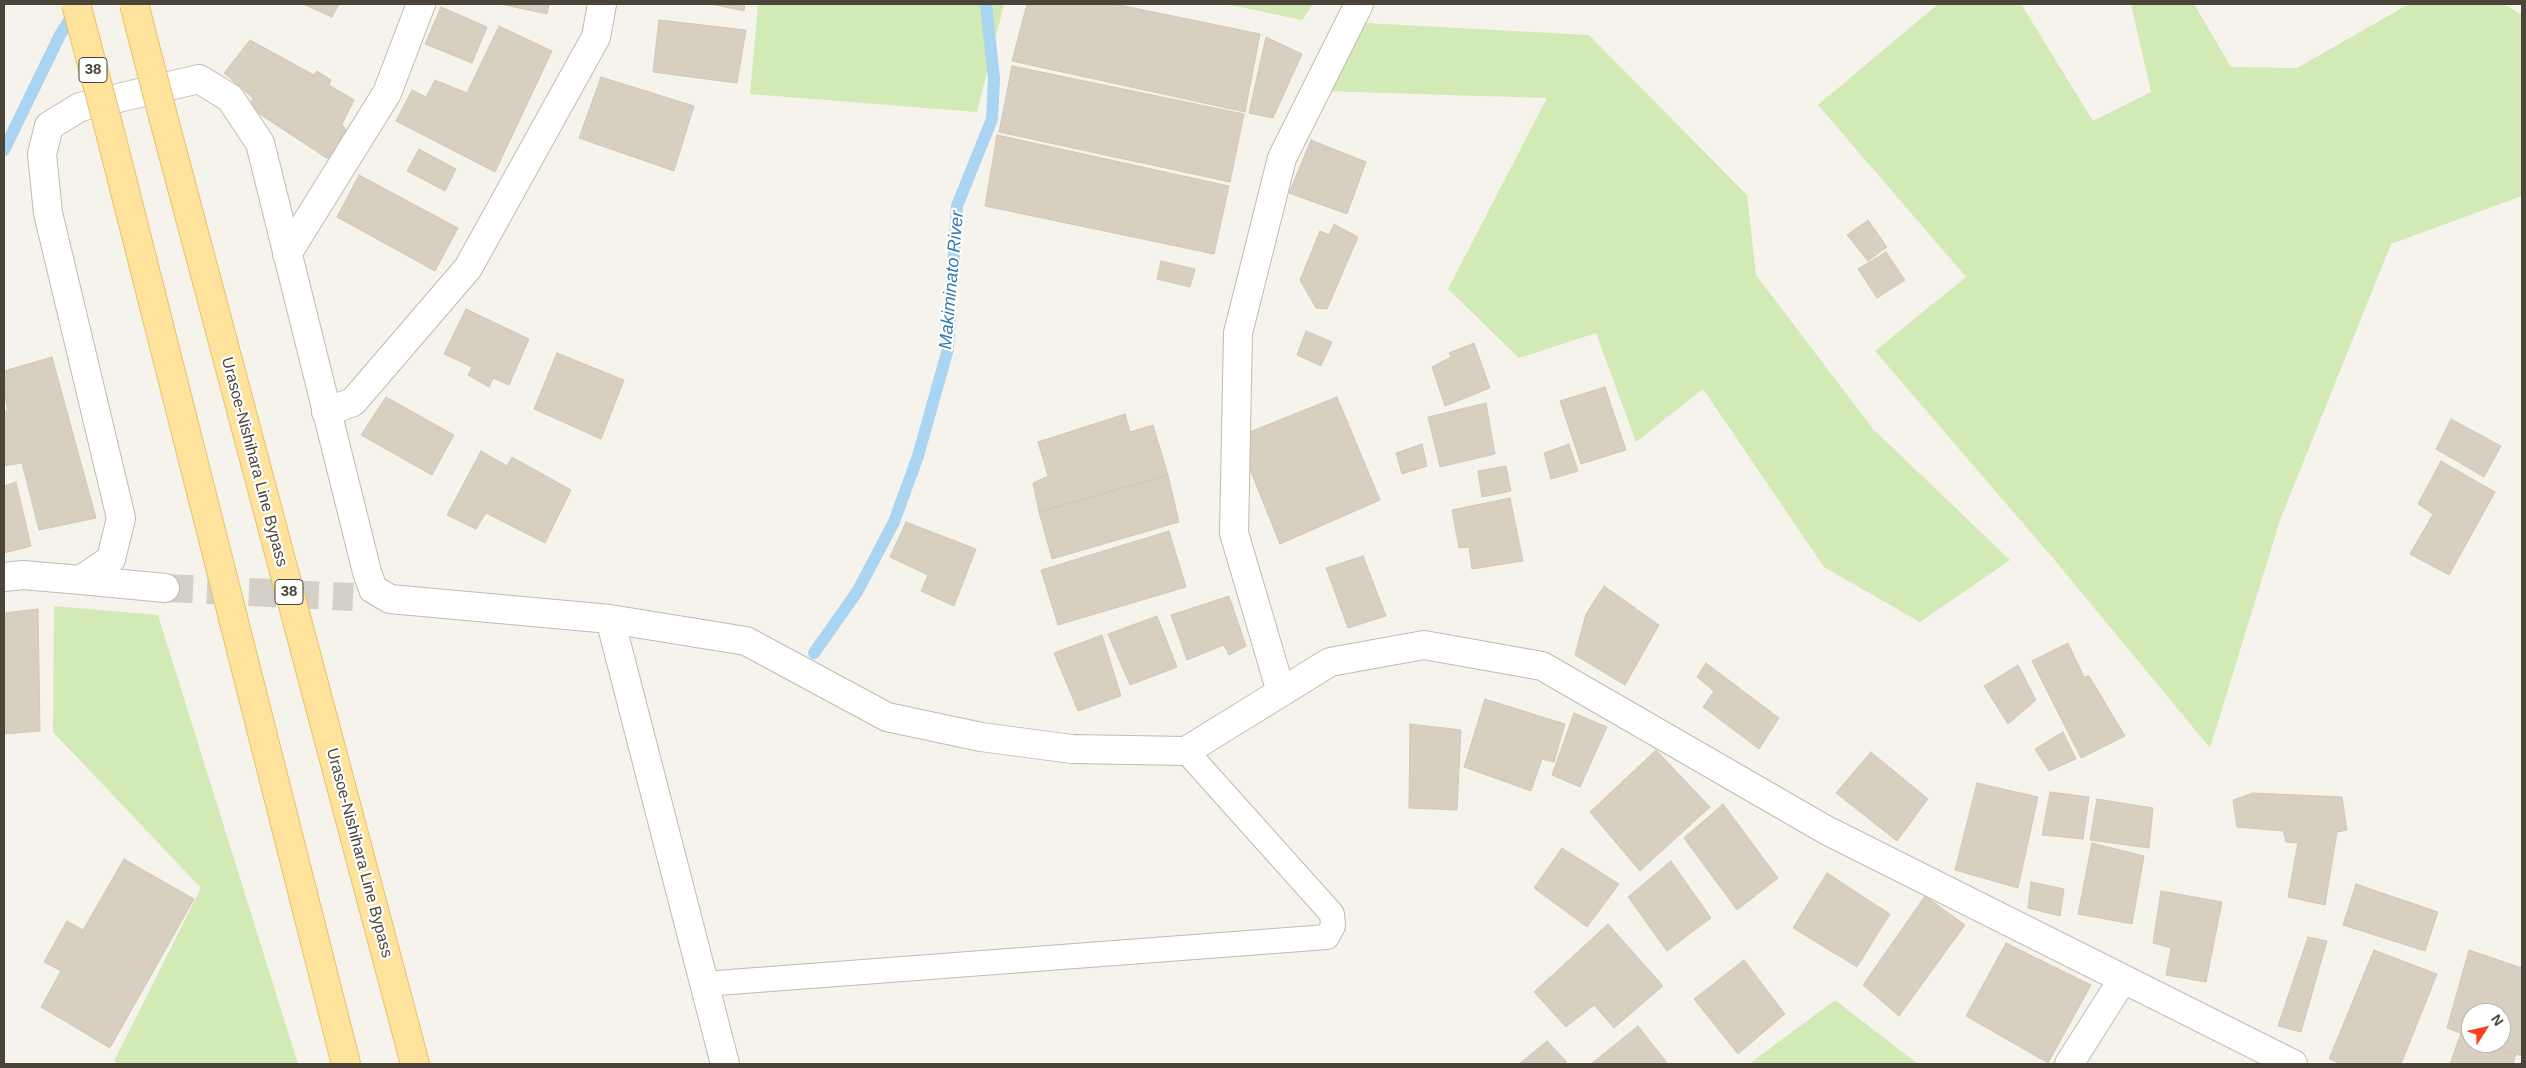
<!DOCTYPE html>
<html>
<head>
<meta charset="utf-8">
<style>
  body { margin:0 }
  #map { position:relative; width:2526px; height:1068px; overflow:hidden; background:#f6f3ec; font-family:Arial,sans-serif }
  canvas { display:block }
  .frame { position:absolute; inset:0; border:5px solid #4b4439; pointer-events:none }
  .north { position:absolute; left:2461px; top:1003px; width:50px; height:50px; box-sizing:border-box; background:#fff; border:1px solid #b7b4b0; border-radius:50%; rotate:55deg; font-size:14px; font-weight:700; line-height:20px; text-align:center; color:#4b4439 }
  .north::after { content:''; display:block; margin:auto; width:18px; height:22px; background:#fc3f1d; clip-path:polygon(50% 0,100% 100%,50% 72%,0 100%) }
</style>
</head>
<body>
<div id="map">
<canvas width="2526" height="1068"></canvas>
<div class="frame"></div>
<div class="north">N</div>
</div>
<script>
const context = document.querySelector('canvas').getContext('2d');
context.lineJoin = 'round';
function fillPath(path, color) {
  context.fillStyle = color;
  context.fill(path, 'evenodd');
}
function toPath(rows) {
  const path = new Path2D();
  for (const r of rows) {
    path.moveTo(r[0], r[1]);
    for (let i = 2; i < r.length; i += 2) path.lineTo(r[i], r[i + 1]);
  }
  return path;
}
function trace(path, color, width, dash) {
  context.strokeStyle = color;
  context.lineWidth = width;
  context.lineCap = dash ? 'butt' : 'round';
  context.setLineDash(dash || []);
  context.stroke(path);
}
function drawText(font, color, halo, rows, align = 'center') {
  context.font = font + ' Arial,sans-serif';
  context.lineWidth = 4.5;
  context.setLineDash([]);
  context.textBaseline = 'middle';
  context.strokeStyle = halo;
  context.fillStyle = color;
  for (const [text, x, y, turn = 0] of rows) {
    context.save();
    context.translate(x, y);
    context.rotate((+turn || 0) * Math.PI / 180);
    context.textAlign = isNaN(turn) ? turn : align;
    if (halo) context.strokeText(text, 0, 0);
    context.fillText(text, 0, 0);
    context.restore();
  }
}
const green = toPath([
  [758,4,1004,4,977,112,750,94],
  [1226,4,1313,4,1302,20],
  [1938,4,2021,4,2093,121,2151,92,2131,4,2194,4,2231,67,2297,68,2409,4,2504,4,2522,15,2522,196,2391,244,2280,520,2210,748,2058,564,1875,351,1966,277,1818,105],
  [1365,23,1589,35,1747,195,1756,275,1873,429,2010,560,1920,622,1824,567,1703,389,1636,442,1596,333,1519,358,1448,289,1547,98,1321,91],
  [54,606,158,615,298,1064,118,1064,114,1061,201,888,53,732],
  [1835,1000,1918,1064,1749,1064]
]);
const stream = toPath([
  [4,150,60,35,76,10],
  [814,653,857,592,894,522,918,456,948,349,957,206,992,119,994,79,986,4]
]);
const building = toPath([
  [303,4,339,4,332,17,303,4],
  [500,4,549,4,547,14,500,4],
  [711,4,745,4,744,11,711,4],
  [1027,4,1115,4,1260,34,1245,112,1012,61,1027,4],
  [441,7,487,27,472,63,425,44,441,7],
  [659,20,746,30,737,83,653,72,659,20],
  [499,26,552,51,495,172,396,121,412,90,426,97,435,80,467,93,499,26],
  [1266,37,1302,54,1273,118,1249,113,1266,37],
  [250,40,314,75,317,71,331,80,329,85,354,100,342,124,349,135,334,163,249,107,253,98,224,73,250,40],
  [1012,66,1244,114,1230,182,999,132,1012,66],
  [601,77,694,106,674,171,579,138,601,77],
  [997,135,1229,186,1214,254,985,206,997,135],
  [1311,140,1366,162,1347,214,1289,193,1311,140],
  [419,149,456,169,445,191,407,171,419,149],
  [359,175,458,228,435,271,337,217,359,175],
  [1868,220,1887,247,1868,261,1847,235,1868,220],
  [1334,224,1358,237,1327,309,1316,308,1300,280,1320,231,1329,235,1334,224],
  [1886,252,1905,280,1877,298,1858,269,1886,252],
  [1161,261,1195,269,1190,287,1157,279,1161,261],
  [466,309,529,339,509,385,493,378,489,387,468,375,472,367,444,354,466,309],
  [1306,331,1332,342,1321,366,1297,355,1306,331],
  [1474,343,1490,388,1445,406,1432,367,1451,357,1449,353,1474,343],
  [557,353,624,380,601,439,534,409,557,353],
  [52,357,96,518,39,530,22,463,4,466,4,412,8,410,4,394,4,371,52,357],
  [1605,387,1626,450,1581,464,1560,401,1605,387],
  [386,397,454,435,432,475,361,435,386,397],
  [1337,397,1380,500,1280,544,1237,437,1337,397],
  [1486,403,1495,454,1440,467,1428,417,1486,403],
  [1125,414,1130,432,1153,425,1168,475,1039,512,1033,483,1048,476,1038,442,1125,414],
  [2451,419,2501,446,2484,477,2436,449,2451,419],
  [1422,444,1427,466,1402,474,1396,453,1422,444],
  [1569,444,1578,471,1551,479,1544,453,1569,444],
  [481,451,507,466,512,457,571,490,545,543,486,513,476,529,447,515,481,451],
  [2441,461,2495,492,2449,575,2410,554,2433,514,2418,504,2441,461],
  [1506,466,1511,491,1482,497,1478,471,1506,466],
  [1168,475,1179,522,1052,559,1039,512,1168,475],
  [16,482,31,546,4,553,4,486,16,482],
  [1510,498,1523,561,1472,569,1469,547,1459,548,1452,510,1510,498],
  [906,522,976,549,954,606,921,591,928,575,890,557,906,522],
  [1169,531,1186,587,1058,625,1041,570,1169,531],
  [1363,556,1386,616,1348,628,1326,568,1363,556],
  [1604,586,1659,625,1625,685,1575,655,1586,614,1604,586],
  [1229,596,1246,646,1229,655,1224,645,1187,660,1171,615,1229,596],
  [38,609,40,731,4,734,4,613,38,609],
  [1157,616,1177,667,1130,685,1108,634,1157,616],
  [1102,635,1121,696,1078,711,1054,653,1102,635],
  [2068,643,2084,677,2089,676,2125,736,2081,758,2032,661,2068,643],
  [1706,663,1779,718,1759,749,1703,707,1714,691,1697,677,1706,663],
  [2018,665,2036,700,2008,724,1984,686,2018,665],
  [1485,699,1565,724,1554,762,1542,759,1531,791,1464,767,1485,699],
  [1574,713,1607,727,1580,787,1552,775,1574,713],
  [1410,724,1461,730,1457,810,1409,808,1410,724],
  [2063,732,2076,759,2049,771,2035,749,2063,732],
  [1656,750,1710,807,1640,871,1590,812,1656,750],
  [1871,752,1928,799,1897,841,1836,793,1871,752],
  [1977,783,2038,797,2018,888,1955,870,1977,783],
  [2050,792,2089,797,2083,839,2042,835,2050,792],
  [2253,793,2342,797,2347,830,2337,832,2325,905,2288,897,2298,843,2286,842,2283,831,2237,827,2233,800,2253,793],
  [2097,799,2153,808,2149,848,2090,840,2097,799],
  [1723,804,1778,878,1737,910,1684,838,1723,804],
  [2092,843,2144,856,2132,924,2078,914,2092,843],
  [1562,848,1619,884,1587,927,1534,888,1562,848],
  [124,859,194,899,110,1048,41,1007,61,971,44,962,67,921,83,930,124,859],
  [1671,861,1711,918,1667,951,1628,897,1671,861],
  [1827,873,1890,914,1857,967,1793,928,1827,873],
  [2031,882,2064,889,2060,916,2028,908,2031,882],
  [2356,884,2438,912,2425,951,2343,925,2356,884],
  [2161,891,2222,902,2206,982,2166,975,2171,948,2153,943,2161,891],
  [1925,896,1965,925,1899,1016,1863,985,1925,896],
  [1608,924,1663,986,1614,1028,1594,1005,1566,1027,1534,992,1608,924],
  [2308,937,2327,941,2301,1032,2278,1026,2308,937],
  [2006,943,2091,985,2048,1063,1966,1016,2006,943],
  [2374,950,2437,974,2401,1064,2342,1064,2329,1059,2374,950],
  [2469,950,2522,968,2522,1056,2487,1043,2501,1043,2501,1013,2471,1013,2471,1037,2447,1028,2469,950],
  [1744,960,1785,1014,1738,1054,1694,999,1744,960],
  [1638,1026,1668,1064,1591,1064,1638,1026],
  [2461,1033,2471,1037,2471,1043,2487,1043,2516,1054,2513,1064,2450,1064,2461,1033],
  [1547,1041,1567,1062,1563,1064,1519,1064,1547,1041]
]);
const minorTunnel = toPath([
  [165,588,353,597]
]);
const service = toPath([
  [704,984,1327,937,1333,926,1332,914,1186,751]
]);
const minor = toPath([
  [287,254,387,93,421,4],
  [326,412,353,402,468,268,596,37,602,4],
  [4,577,23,575,81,580,111,559,121,518,48,213,42,154,49,126,80,107,199,79,230,98,260,143,367,572,373,589,390,599,610,619,746,641,887,717,981,737,1072,749,1186,751,1330,662,1424,645,1542,666,1826,830,2293,1064],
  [81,580,165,588],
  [610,619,725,1064],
  [1281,692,1234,533,1238,333,1282,158,1359,4],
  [2069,1064,2123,979]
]);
const primary = toPath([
  [164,120,415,1064],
  [111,136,346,1064]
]);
const primaryBridge = toPath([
  [76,4,111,136],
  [134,4,164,120]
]);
const shields = [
  [93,70,28],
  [289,592,28]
];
const shieldNames = [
  ["38",93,70],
  ["38",289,592]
];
const streetNames = [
  ["Urasoe-Nishihara Line Bypass",254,462,75],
  ["Urasoe-Nishihara Line Bypass",359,853,75]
];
const waterNames = [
  ["Makiminato River",952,280,-85]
];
fillPath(green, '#d2eab5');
trace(stream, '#a9d4f2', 12);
fillPath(building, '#d8cfc1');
trace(building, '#d3c7b4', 1);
trace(minorTunnel, '#d4d0c8', 28, [28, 14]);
trace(service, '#c2bbae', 26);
trace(minor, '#c2bbae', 30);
trace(primary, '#e6c16a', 30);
trace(service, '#fff', 24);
trace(minor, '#fff', 28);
trace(primary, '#ffe39c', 28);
trace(primaryBridge, '#e6c16a', 30, []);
trace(primaryBridge, '#ffe39c', 28);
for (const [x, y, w] of shields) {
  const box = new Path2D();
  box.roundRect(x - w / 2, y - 12.5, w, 25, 4);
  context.fillStyle = '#fff';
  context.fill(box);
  trace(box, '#4b4439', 1);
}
drawText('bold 15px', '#4b4439', null, shieldNames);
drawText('16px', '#4b4439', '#fff', streetNames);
drawText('italic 18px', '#2e7ab2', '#fff', waterNames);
</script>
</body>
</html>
